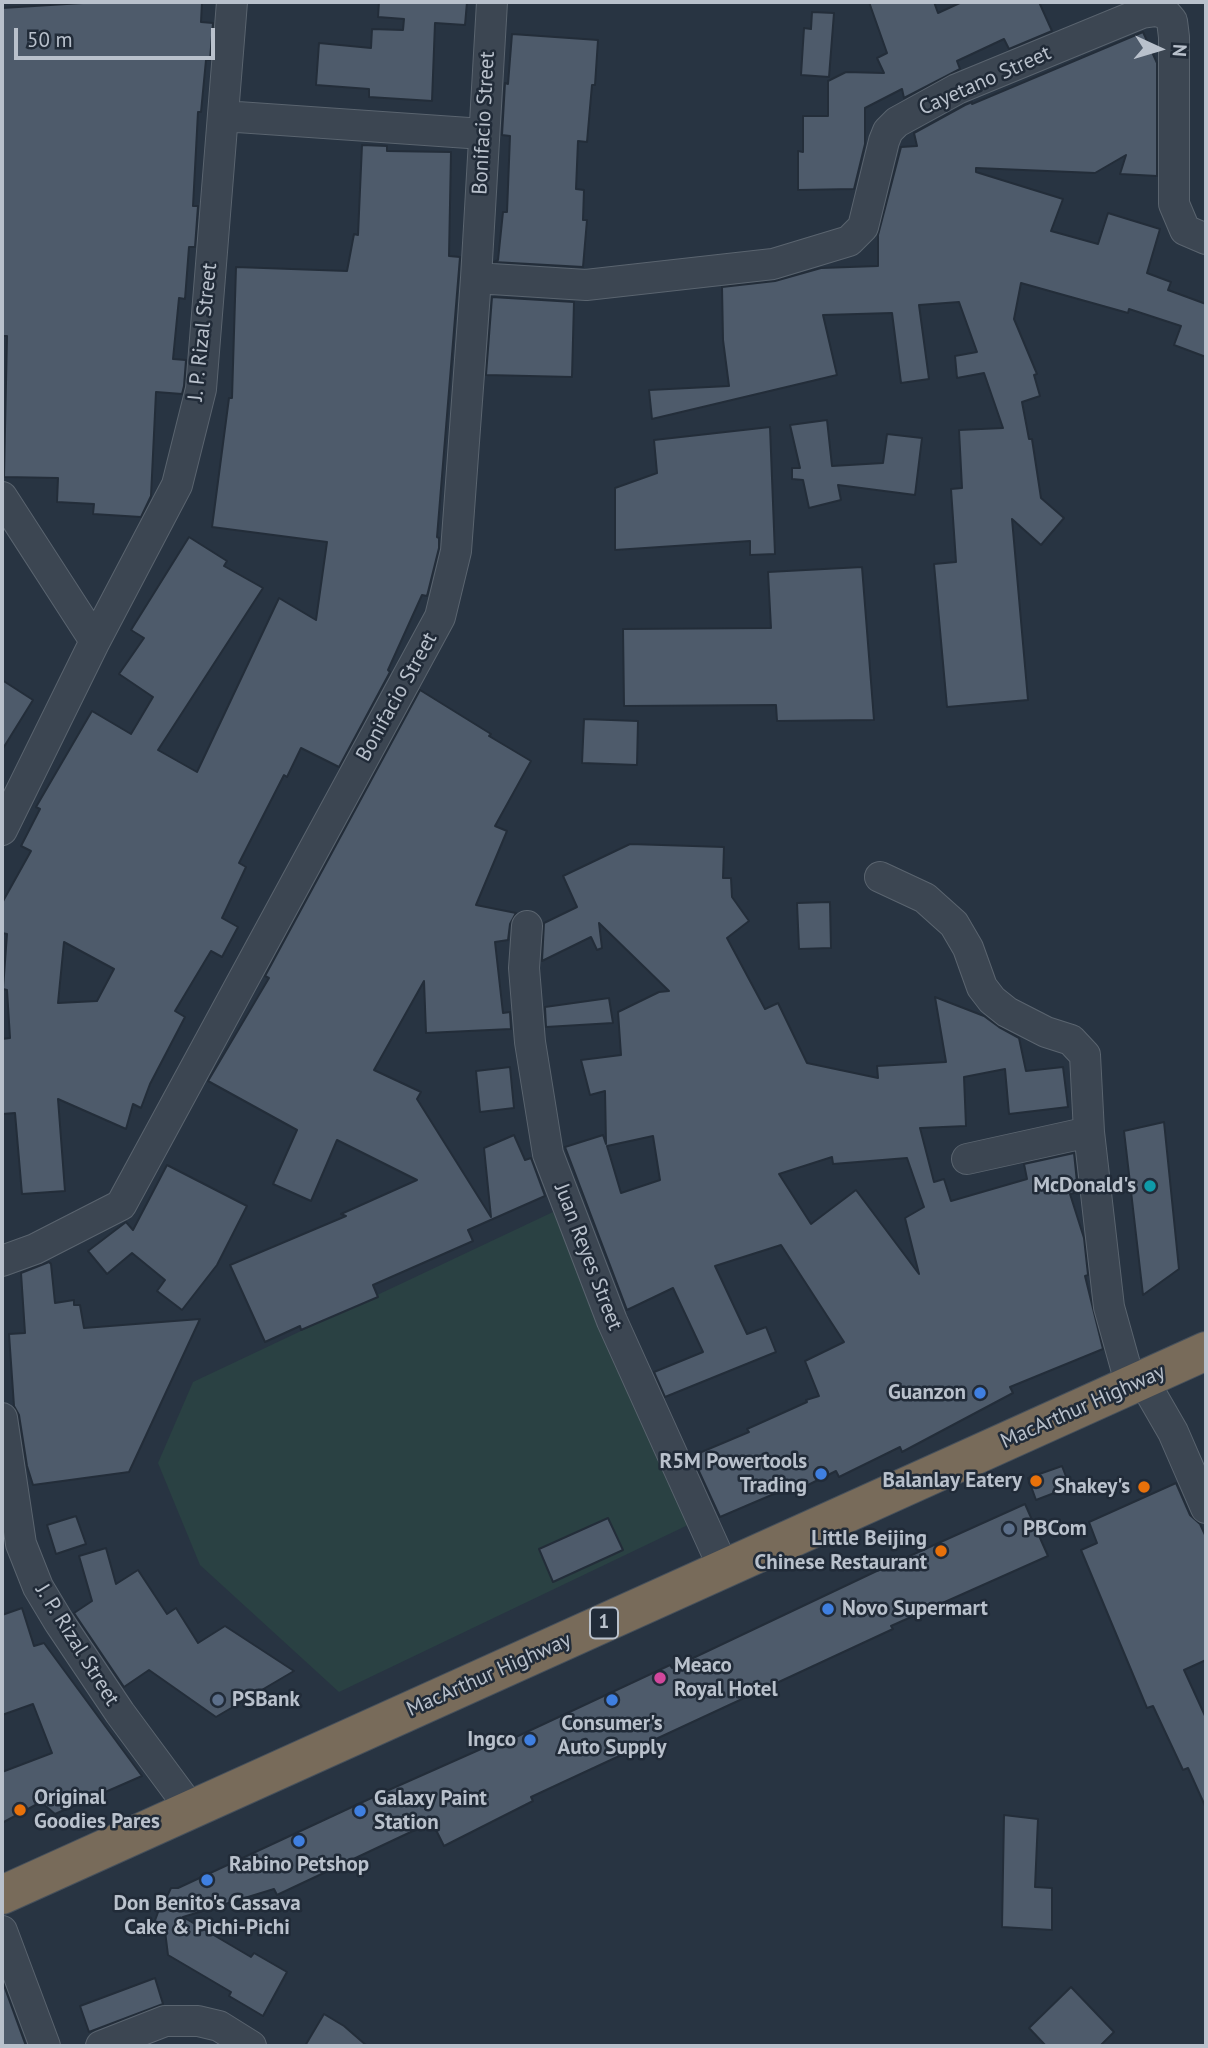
<!DOCTYPE html>
<html>
<head>
<meta charset="utf-8">
<style>
  body { margin:0 }
  #map { position:relative; width:1208px; height:2048px; overflow:hidden; background:#283442; font-family:"PT Sans",sans-serif }
  canvas { display:block }
  .frame { position:absolute; inset:0; border:4px solid #b9c1cc; pointer-events:none }
  .north { position:absolute; left:1124px; top:14px; width:70px; height:70px; -webkit-text-stroke:5px #212b38; paint-order:stroke; rotate:94deg; font-size:19px; font-weight:700; line-height:28px; text-align:center; color:#b9c1cc }
  .north::after { content:''; display:block; margin:auto; width:24px; height:32px; background:#b9c1cc; clip-path:polygon(50% 0,100% 100%,50% 72%,0 100%) }
  .scale { position:absolute; left:14px; top:28px; width:201px; height:32px; box-sizing:border-box; border:4px solid #b9c1cc; border-top:0; padding-left:9px; font-size:21px; line-height:24px; white-space:nowrap; color:#b9c1cc; -webkit-text-stroke:5px #212b38; paint-order:stroke }
</style>
</head>
<body>
<div id="map">
<canvas width="1208" height="2048"></canvas>
<div class="frame"></div>
<div class="north">N</div>
<div class="scale">50 m</div>
</div>
<script>
const context = document.querySelector('canvas').getContext('2d');
context.lineJoin = 'round';
function fillPath(path, color) {
  context.fillStyle = color;
  context.fill(path, 'evenodd');
}
function toPath(rows) {
  const path = new Path2D();
  for (const r of rows) {
    path.moveTo(r[0], r[1]);
    for (let i = 2; i < r.length; i += 2) path.lineTo(r[i], r[i + 1]);
  }
  return path;
}
function trace(path, color, width, dash) {
  context.strokeStyle = color;
  context.lineWidth = width;
  context.lineCap = dash ? 'butt' : 'round';
  context.setLineDash(dash || []);
  context.stroke(path);
}
function drawText(font, color, halo, rows, align = 'center') {
  context.font = font + ' "PT Sans",sans-serif';
  context.lineWidth = 5;
  context.setLineDash([]);
  context.textBaseline = 'middle';
  context.strokeStyle = halo;
  context.fillStyle = color;
  for (const [text, x, y, turn = 0] of rows) {
    context.save();
    context.translate(x, y);
    context.rotate((+turn || 0) * Math.PI / 180);
    context.textAlign = isNaN(turn) ? turn : align;
    if (halo) context.strokeText(text, 0, 0);
    context.fillText(text, 0, 0);
    context.restore();
  }
}
const green = toPath([
  [553,1212,690,1524,339,1692,200,1565,158,1463,193,1382]
]);
const building = toPath([
  [99,2,202,2,201,22,213,23,210,60,206,60,201,112,198,112,193,206,198,206,195,247,189,247,185,299,179,298,173,359,186,360,184,386,182,394,156,392,151,496,141,517,93,514,94,504,57,502,58,478,4,477,7,336,2,336,2,8,99,2],
  [379,2,467,2,465,25,435,23,432,101,369,97,369,89,316,85,319,43,371,48,372,29,403,30,404,19,378,17,379,2],
  [869,2,934,2,938,13,962,2,1039,2,1052,31,1009,49,1004,39,957,61,960,69,904,98,902,89,865,108,865,144,854,189,798,190,798,151,803,152,803,116,828,116,828,81,846,72,884,73,877,58,887,53,869,2],
  [812,12,834,13,829,77,801,75,804,28,811,29,812,12],
  [1143,32,1157,63,1157,176,1120,174,1126,155,1095,173,976,168,976,172,1063,199,1051,231,1098,244,1108,213,1160,229,1147,273,1171,282,1168,290,1206,304,1206,357,1174,345,1181,326,1129,309,1128,313,1021,283,1014,319,1037,374,1034,375,1040,396,1022,402,1029,439,1032,439,1041,498,1064,518,1041,545,1012,519,1028,700,947,707,934,564,956,562,951,489,962,488,959,430,1003,428,984,373,957,378,955,356,977,352,959,302,919,305,929,379,901,383,892,313,823,315,837,375,652,419,649,390,729,386,723,340,722,287,775,281,821,268,878,266,878,235,901,147,917,146,914,133,965,105,972,102,972,104,1143,32],
  [512,34,598,40,595,85,592,85,587,142,578,141,576,189,584,190,583,220,587,220,583,267,494,262,498,260,503,212,507,212,510,136,502,135,505,83,508,84,512,34],
  [362,145,387,146,387,151,451,152,449,256,460,257,437,537,439,538,439,548,427,596,422,595,388,670,390,672,339,767,301,748,287,777,284,775,239,863,246,867,222,918,238,927,222,957,211,951,175,1011,185,1017,150,1084,141,1108,133,1104,126,1129,58,1099,65,1191,22,1194,15,1113,2,1114,2,1039,10,1038,7,990,3,989,7,934,2,933,2,903,31,851,21,846,40,809,36,807,92,711,131,734,153,697,119,674,144,638,131,630,189,537,227,561,224,566,263,588,158,750,197,772,279,598,316,620,327,542,212,527,229,398,232,398,236,267,347,271,354,234,358,235,362,145],
  [64,942,114,969,97,1001,58,1003,64,942],
  [492,297,574,302,572,377,486,375,492,297],
  [827,420,832,466,883,463,887,434,922,438,915,495,838,485,841,500,809,508,803,480,792,479,792,468,800,468,790,425,827,420],
  [770,427,775,554,750,555,750,541,615,550,615,488,657,473,654,440,770,427],
  [862,567,874,720,777,721,776,705,624,706,623,629,771,628,768,572,862,567],
  [2,680,33,700,2,750,2,680],
  [420,690,491,734,489,736,531,761,495,826,507,831,476,905,516,913,510,924,508,940,495,942,503,1013,510,1012,511,1029,426,1033,424,981,374,1070,421,1092,417,1099,491,1217,484,1148,514,1135,525,1160,531,1158,545,1196,468,1230,473,1241,373,1285,378,1297,301,1330,300,1326,265,1342,230,1265,346,1216,341,1214,417,1180,337,1140,311,1201,273,1184,297,1130,208,1081,269,978,265,976,420,690],
  [584,719,638,721,637,765,582,763,584,719],
  [630,844,724,847,723,878,731,878,732,897,749,921,727,938,765,1009,778,1003,807,1063,878,1078,877,1066,946,1062,935,997,984,1016,999,1027,1019,1038,1026,1071,1063,1067,1068,1107,1009,1114,1005,1069,964,1077,966,1126,920,1128,934,1182,944,1179,951,1201,1027,1179,1024,1164,1074,1153,1078,1192,1070,1194,1084,1238,1088,1275,1085,1276,1103,1349,1010,1387,1013,1393,902,1452,900,1447,839,1477,836,1471,804,1487,802,1482,720,1517,692,1456,749,1432,747,1429,807,1402,806,1400,819,1396,805,1361,844,1342,781,1245,715,1266,747,1334,766,1327,776,1352,665,1397,654,1372,703,1352,673,1288,627,1310,565,1147,603,1135,606,1144,605,1091,590,1095,581,1060,621,1055,618,1012,659,992,669,991,599,923,602,948,597,950,591,937,542,961,544,923,577,907,563,876,630,844],
  [653,1136,660,1180,621,1193,607,1146,653,1136],
  [832,1157,833,1164,907,1158,924,1207,905,1218,919,1274,856,1190,811,1224,779,1174,832,1157],
  [830,902,831,948,799,949,797,903,830,902],
  [609,998,613,1023,546,1027,545,1007,609,998],
  [510,1067,514,1108,480,1112,476,1071,510,1067],
  [1164,1122,1179,1269,1143,1295,1124,1131,1164,1122],
  [167,1165,247,1206,217,1265,182,1310,157,1291,165,1280,132,1253,107,1274,88,1251,126,1222,133,1230,167,1165],
  [49,1262,51,1264,55,1303,74,1300,74,1305,80,1305,84,1328,200,1319,129,1472,33,1485,27,1466,19,1415,14,1406,9,1334,25,1333,21,1273,49,1262],
  [1062,1466,1070,1487,1036,1500,1028,1478,1062,1466],
  [1176,1483,1190,1515,1200,1524,1206,1537,1206,1660,1184,1670,1206,1718,1206,1808,1188,1768,1183,1770,1153,1706,1147,1708,1081,1550,1097,1543,1089,1522,1176,1483],
  [1025,1504,1048,1556,891,1626,893,1629,531,1797,533,1801,444,1846,432,1822,277,1895,274,1889,183,1917,251,1957,254,1953,287,1972,263,2016,229,1996,231,1992,168,1955,164,1923,153,1926,161,1904,163,1905,171,1888,178,1888,382,1793,499,1741,501,1744,670,1665,672,1668,883,1568,1025,1504],
  [76,1516,86,1544,56,1554,47,1525,76,1516],
  [608,1518,623,1550,553,1582,539,1549,608,1518],
  [106,1548,116,1584,138,1570,167,1614,176,1608,198,1643,225,1626,294,1671,216,1717,149,1670,124,1687,74,1613,92,1601,79,1556,106,1548],
  [22,1608,34,1646,44,1643,142,1776,55,1814,41,1802,2,1823,2,1772,52,1753,33,1704,2,1715,2,1615,22,1608],
  [1004,1815,1038,1819,1035,1887,1052,1888,1052,1930,1002,1927,1004,1815],
  [155,1978,163,2004,89,2032,80,2006,155,1978],
  [2,1980,26,2046,2,2046,2,1980],
  [1071,1987,1114,2032,1100,2046,1046,2046,1029,2028,1071,1987],
  [324,2014,344,2026,367,2046,305,2046,324,2014]
]);
const street = toPath([
  [223,116,483,134],
  [476,278,586,285,773,264,849,241,863,227,884,141,888,131,897,122,957,89,1142,13,1156,11,1166,14,1172,21,1174,37,1174,204,1185,230,1206,239],
  [2,497,95,641],
  [2,830,95,641,177,485,201,389,232,2],
  [880,877,925,898,954,924,968,948,982,987,992,1000,1007,1012,1046,1032,1071,1040,1085,1055,1089,1132,1109,1307,1131,1386],
  [527,926,524,968,530,1042,548,1154,612,1321,724,1569],
  [967,1159,1089,1132],
  [2,1261,35,1249,121,1205,440,617,456,551,476,278,492,2],
  [1143,1380,1173,1432,1206,1508],
  [2,1418,21,1544,38,1587,59,1622,120,1713,191,1809],
  [2,1931,45,2046],
  [101,2046,165,2021,198,2021,219,2026,251,2046]
]);
const highway = toPath([
  [2,1895,1206,1351]
]);
const markers = [
  [1150,1186,7,"#0f9aa8"],
  [980,1393,7,"#3f7fe0"],
  [821,1474,7,"#3f7fe0"],
  [1036,1481,7,"#e8710a"],
  [1144,1487,7,"#e8710a"],
  [1009,1529,7,"#5c6f8a"],
  [941,1551,7,"#e8710a"],
  [828,1609,7,"#3f7fe0"],
  [660,1678,7,"#d1479c"],
  [218,1700,7,"#5c6f8a"],
  [612,1700,7,"#3f7fe0"],
  [530,1740,7,"#3f7fe0"],
  [20,1810,7,"#e8710a"],
  [360,1811,7,"#3f7fe0"],
  [299,1841,7,"#3f7fe0"],
  [207,1880,7,"#3f7fe0"]
];
const shields = [
  [604,1623,28]
];
const shieldNames = [
  ["1",604,1623]
];
const streetNames = [
  ["Cayetano Street",985,81,-24],
  ["Bonifacio Street",484,123,-87],
  ["J. P. Rizal Street",203,332,-84],
  ["Bonifacio Street",397,697,-61],
  ["Juan Reyes Street",588,1257,69],
  ["MacArthur Highway",1083,1407,-24],
  ["J. P. Rizal Street",77,1645,58],
  ["MacArthur Highway",489,1675,-24]
];
const poiNames = [
  ["McDonald's",1136,1186],
  ["Guanzon",966,1393],
  ["R5M Powertools",807,1462],
  ["Trading",807,1486],
  ["Balanlay Eatery",1022,1481],
  ["Shakey's",1130,1487],
  ["PBCom",1023,1529,"left"],
  ["Little Beijing",927,1539],
  ["Chinese Restaurant",927,1563],
  ["Novo Supermart",842,1609,"left"],
  ["Meaco",674,1666,"left"],
  ["Royal Hotel",674,1690,"left"],
  ["PSBank",232,1700,"left"],
  ["Consumer's",612,1724,"center"],
  ["Auto Supply",612,1748,"center"],
  ["Ingco",516,1740],
  ["Original",34,1798,"left"],
  ["Goodies Pares",34,1822,"left"],
  ["Galaxy Paint",374,1799,"left"],
  ["Station",374,1823,"left"],
  ["Rabino Petshop",299,1865,"center"],
  ["Don Benito's Cassava",207,1904,"center"],
  ["Cake & Pichi-Pichi",207,1928,"center"]
];
fillPath(green, '#2a4143');
fillPath(building, '#4e5b6b');
trace(building, '#232d39', 2);
trace(street, '#5a646f', 32);
trace(highway, '#47515c', 40);
trace(street, '#3c4652', 30);
trace(highway, '#786b5a', 38);
for (const [x, y, r, color] of markers) {
  const dot = new Path2D();
  dot.arc(x, y, r, 0, 2 * Math.PI);
  context.fillStyle = color;
  context.fill(dot);
  trace(dot, '#212b38', 2.5);
}
for (const [x, y, w] of shields) {
  const box = new Path2D();
  box.roundRect(x - w / 2, y - 15.5, w, 31, 5);
  context.fillStyle = '#212b38';
  context.fill(box);
  trace(box, '#b9c1cc', 2);
}
drawText('bold 19px', '#b9c1cc', null, shieldNames);
drawText('21px', '#b9c1cc', '#212b38', streetNames);
drawText('bold 21px', '#b9c1cc', '#212b38', poiNames, 'right');
</script>
</body>
</html>
